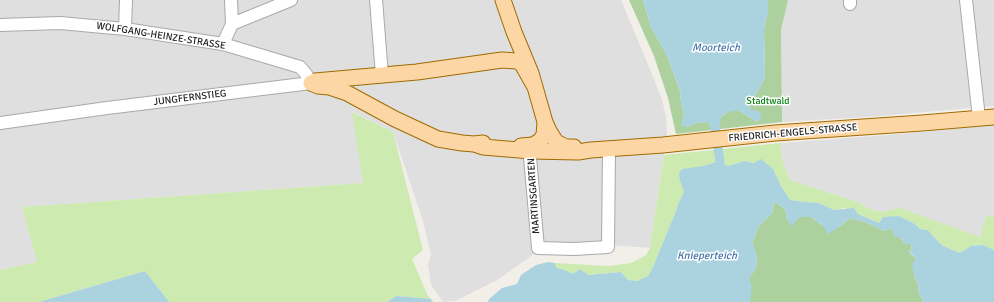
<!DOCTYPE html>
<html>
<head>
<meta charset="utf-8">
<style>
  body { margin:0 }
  canvas { display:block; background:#f2efe9 }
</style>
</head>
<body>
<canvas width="994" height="302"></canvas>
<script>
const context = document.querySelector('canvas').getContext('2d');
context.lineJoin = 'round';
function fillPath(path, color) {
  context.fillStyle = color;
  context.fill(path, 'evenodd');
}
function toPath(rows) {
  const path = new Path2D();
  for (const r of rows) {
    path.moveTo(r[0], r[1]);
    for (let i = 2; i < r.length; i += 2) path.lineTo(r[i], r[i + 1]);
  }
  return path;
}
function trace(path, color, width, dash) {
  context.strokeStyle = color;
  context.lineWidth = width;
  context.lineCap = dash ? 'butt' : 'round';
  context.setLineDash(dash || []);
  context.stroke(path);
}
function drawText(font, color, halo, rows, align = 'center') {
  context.font = font + ' Signika,sans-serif';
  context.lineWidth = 3;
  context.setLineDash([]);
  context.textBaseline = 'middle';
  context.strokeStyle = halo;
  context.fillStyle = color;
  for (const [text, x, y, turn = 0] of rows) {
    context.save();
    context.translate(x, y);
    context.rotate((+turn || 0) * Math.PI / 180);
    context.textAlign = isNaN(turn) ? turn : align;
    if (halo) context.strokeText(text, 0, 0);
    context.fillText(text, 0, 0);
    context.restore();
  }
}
const residential = toPath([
  [0,0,621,0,647,62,662,99,666,117,667,134,650,248,612,245,545,246,499,279,455,301,443,302,431,285,428,264,431,255,423,221,393,132,353,112,363,183,23,207,37,262,0,270],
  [788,0,994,0,994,106,867,117,782,122,781,30],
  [994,125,994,217,986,216,980,237,900,209,881,212,867,208,860,203,790,180,782,159,780,143,888,135]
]);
const grass = toPath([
  [352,112,393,132,423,250,412,259,428,296,434,302,432,302,430,299,396,296,387,302,169,302,145,271,39,302,0,302,0,270,37,262,22,207,363,183],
  [780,143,782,159,790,180,860,203,867,208,881,212,900,208,980,237,986,216,994,217,994,250,983,245,971,246,960,253,943,246,933,236,928,230,920,229,915,224,899,216,879,223,844,208,834,210,819,203,805,202,790,200,781,186,754,163,744,161,728,166,720,161,703,166,680,181,684,192,678,204,675,214,671,223,653,267,648,276,637,281,628,280,621,272,588,275,573,274,565,270,555,268,555,263,609,266,631,263,646,255,650,248,664,155]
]);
const forest = toPath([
  [629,0,643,0,651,27,667,55,673,72,680,91,681,103,684,115,682,121,687,127,696,123,707,122,722,116,730,111,740,111,757,122,750,109,749,99,756,94,765,78,764,29,768,11,768,0,788,0,781,30,782,122,676,134,668,98,654,56],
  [775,202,785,209,787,220,800,217,811,217,822,225,839,227,850,218,865,222,885,231,891,228,903,241,911,244,912,249,909,251,911,254,916,258,914,276,918,284,919,294,923,300,922,302,750,302,749,278,756,268,757,257,752,242,755,236,758,227,772,213]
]);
const water = toPath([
  [643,0,768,0,768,11,764,29,765,78,756,94,749,99,750,109,760,112,761,119,757,122,740,111,730,111,722,116,719,126,711,127,707,122,696,123,687,127,682,126,682,121,684,115,681,103,680,91,667,55,651,27],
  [761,159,773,169,781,186,790,200,805,202,819,203,834,210,854,208,858,214,879,223,883,217,899,216,915,224,920,229,928,230,933,236,943,246,960,253,971,246,983,245,994,250,994,302,922,302,923,300,919,294,918,284,914,276,912,264,916,258,909,251,912,249,911,244,904,244,902,239,894,236,891,228,885,231,865,222,850,218,839,227,828,234,822,225,811,217,800,217,792,226,787,220,785,209,775,202,772,213,758,227,755,236,752,242,757,256,756,268,749,278,752,287,750,302,488,302,489,299,502,288,517,284,521,275,536,265,548,262,555,263,556,268,565,270,573,274,580,269,588,275,621,272,628,280,637,281,648,276,653,267,671,223,675,214,678,204,684,192,680,181,679,173,682,169,703,166,720,161,728,166,744,161,754,163],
  [145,271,169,302,39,302],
  [396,296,431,299,432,302,387,302]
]);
const canal = toPath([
  [715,127,720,161]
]);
const minor = toPath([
  [376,0,382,75],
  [966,0,979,118],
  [850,4,850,0],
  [232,24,291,0],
  [0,25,60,23,125,29,223,44,300,67,306,74,311,83,107,108,0,123],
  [125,29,126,0],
  [223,44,232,24,231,0],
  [531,146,530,157,538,248,574,249,608,247,609,149]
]);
const major = toPath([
  [503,0,514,32,531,73,545,122,549,131,556,142,566,147,574,147],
  [315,81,417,72,502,60,517,61,522,64,535,87],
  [311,83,318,86,329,87,347,93,395,119,438,139,462,143,474,144,483,143],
  [474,144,483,147,531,151,578,152,591,150,663,145,775,133,922,123,994,117],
  [521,146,533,145,540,141,544,135,545,122]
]);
const streetNames = [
  ["WOLFGANG-HEINZE-STRASSE",161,36,9],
  ["JUNGFERNSTIEG",190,98,-7],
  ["FRIEDRICH-ENGELS-STRASSE",793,133,-5],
  ["MARTINSGARTEN",534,196,-94]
];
const parkNames = [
  ["Stadtwald",768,101]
];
const waterNames = [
  ["Moorteich",716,48],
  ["Knieperteich",707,256]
];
fillPath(residential, '#e0dfdf');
fillPath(grass, '#cdebb0');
fillPath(forest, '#add19e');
fillPath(water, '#aad3df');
trace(canal, '#aad3df', 9);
trace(minor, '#a9a9a9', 14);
trace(major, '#a06b00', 17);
trace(minor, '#fff', 12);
trace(major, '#fcd6a4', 15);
drawText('10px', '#222', '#fff', streetNames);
drawText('10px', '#0c8416', '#fff', parkNames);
drawText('italic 11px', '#4a7aab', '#fff', waterNames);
</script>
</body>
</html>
